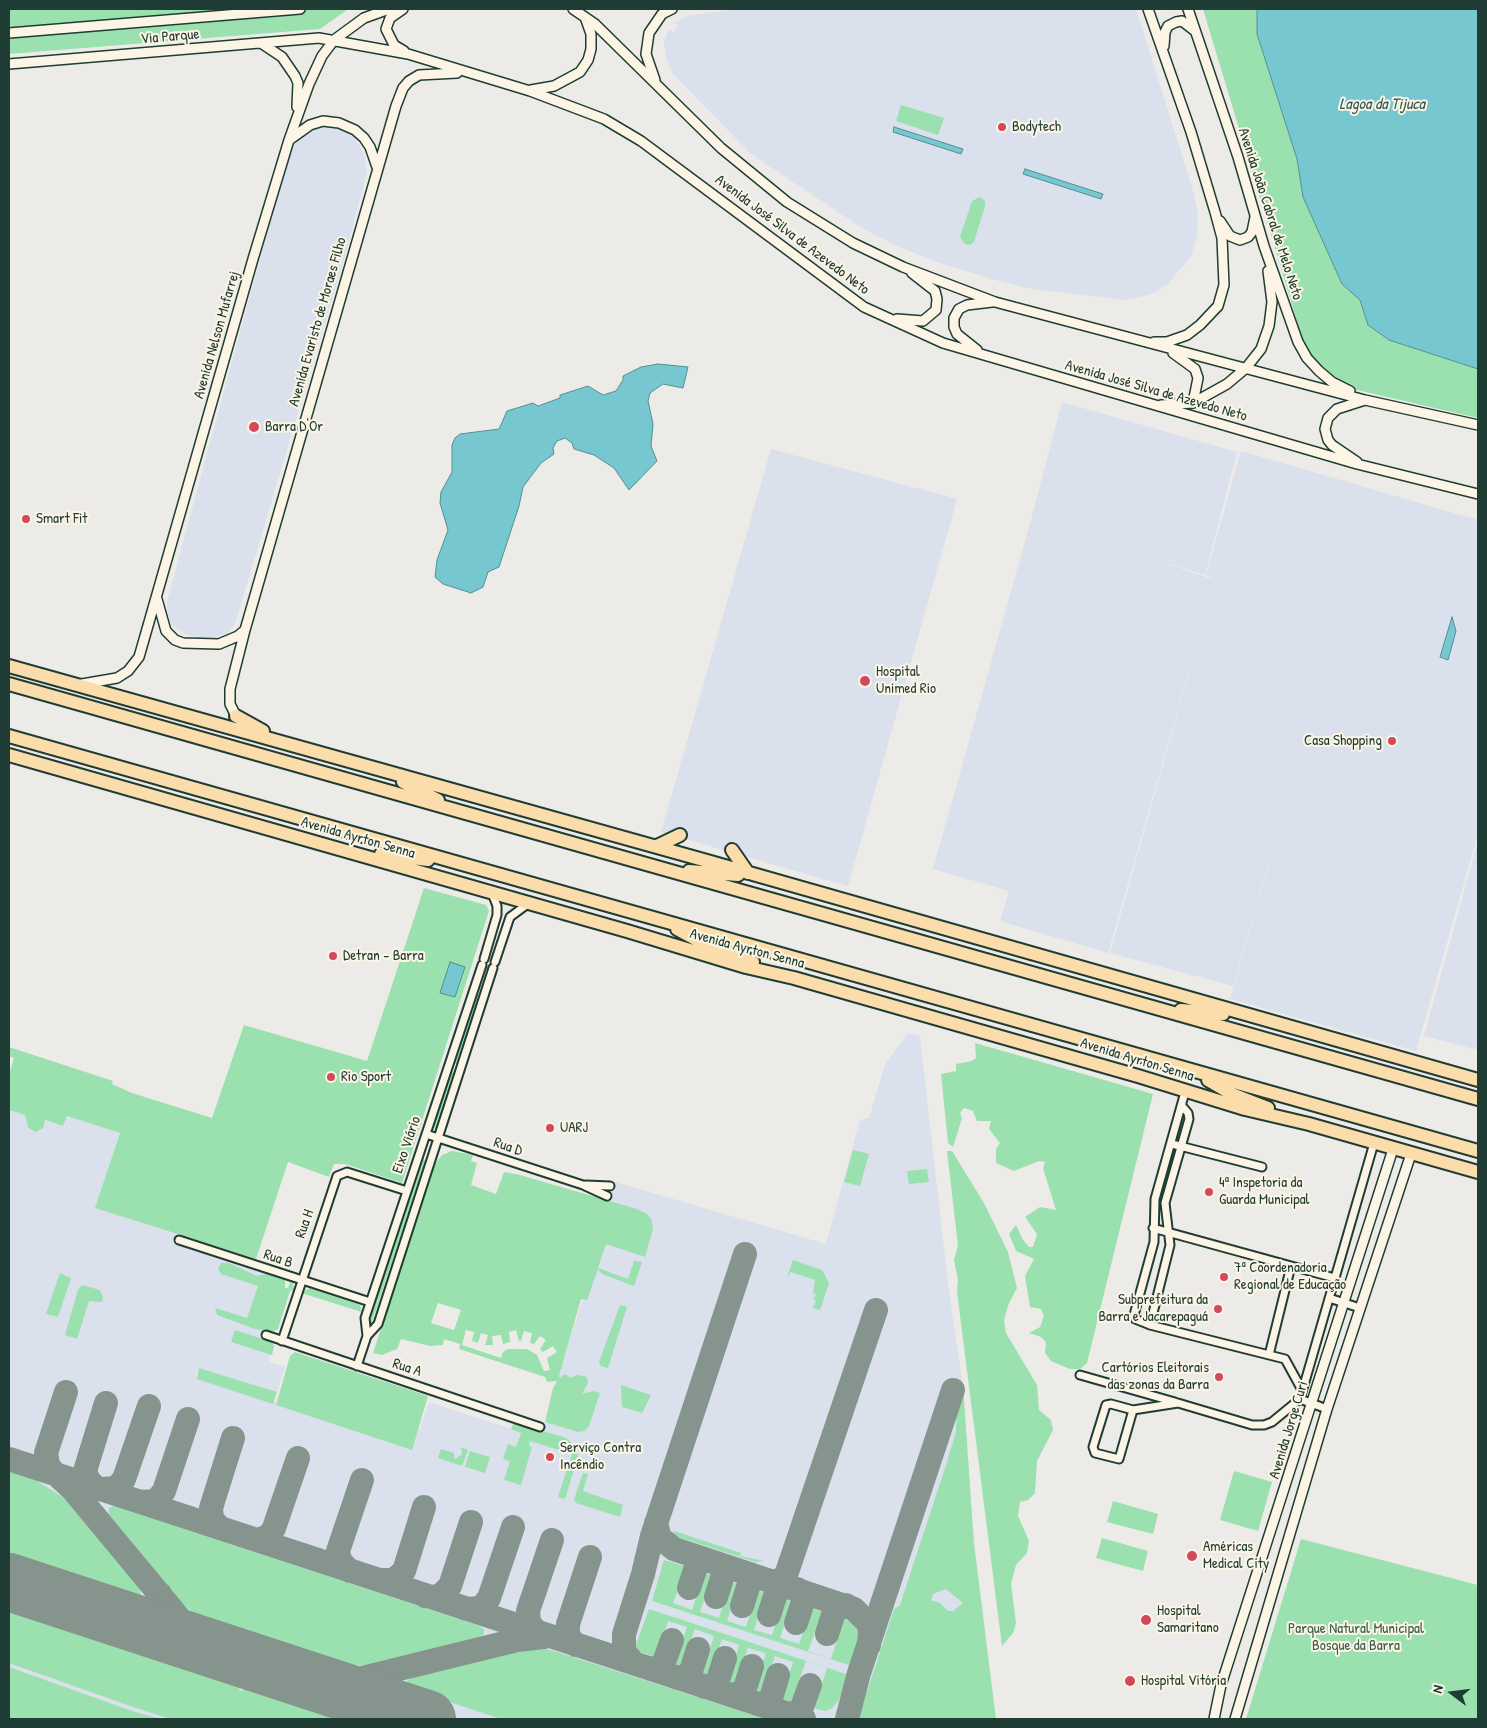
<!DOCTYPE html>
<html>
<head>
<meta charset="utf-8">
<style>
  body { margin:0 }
  #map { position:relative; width:1487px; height:1728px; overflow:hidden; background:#edebe8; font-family:"Patrick Hand",sans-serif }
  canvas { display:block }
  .frame { position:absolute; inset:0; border:10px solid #1f3d34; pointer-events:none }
  .north { position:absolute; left:1427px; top:1668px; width:50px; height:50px; -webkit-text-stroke:4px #fcf5e5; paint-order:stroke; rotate:285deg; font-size:14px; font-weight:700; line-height:20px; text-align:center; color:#1f3d34 }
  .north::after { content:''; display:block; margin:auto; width:18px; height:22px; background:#1f3d34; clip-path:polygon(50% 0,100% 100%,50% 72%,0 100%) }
</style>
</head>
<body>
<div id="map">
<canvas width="1487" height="1728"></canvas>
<div class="frame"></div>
<div class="north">N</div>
</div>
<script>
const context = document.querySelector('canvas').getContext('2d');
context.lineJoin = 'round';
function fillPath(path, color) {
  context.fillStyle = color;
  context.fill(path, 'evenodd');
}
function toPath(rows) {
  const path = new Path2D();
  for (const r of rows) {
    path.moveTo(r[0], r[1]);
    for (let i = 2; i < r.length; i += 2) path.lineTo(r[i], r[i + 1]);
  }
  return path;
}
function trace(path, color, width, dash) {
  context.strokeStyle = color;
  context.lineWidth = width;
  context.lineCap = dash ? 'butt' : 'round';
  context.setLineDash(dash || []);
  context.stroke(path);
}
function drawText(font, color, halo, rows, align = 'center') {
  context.font = font + ' "Patrick Hand",sans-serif';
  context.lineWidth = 4;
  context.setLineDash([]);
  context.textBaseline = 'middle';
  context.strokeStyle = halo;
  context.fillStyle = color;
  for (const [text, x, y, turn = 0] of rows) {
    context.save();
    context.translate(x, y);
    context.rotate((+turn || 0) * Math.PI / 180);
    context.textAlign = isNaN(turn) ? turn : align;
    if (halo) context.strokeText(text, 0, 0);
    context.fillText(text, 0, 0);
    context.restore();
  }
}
const built = toPath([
  [737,9,1136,9,1192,187,1198,214,1197,237,1191,256,1167,285,1149,295,1125,300,1032,289,995,280,940,263,899,247,862,228,751,154,673,74,666,58,664,42,669,28,673,32,678,26,675,23,686,16],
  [329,127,342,129,355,138,364,154,367,172,346,252,235,624,228,633,213,638,199,638,185,634,172,625,167,611,167,602,267,232,293,147,303,136,317,129],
  [1062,402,1237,452,1205,575,1138,554,1215,580,1206,575,1241,451,1478,520,1478,834,1416,1051,1230,999,1331,648,1233,986,1110,953,1212,590,1108,953,1000,921,1009,891,933,869,1031,520],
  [771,449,957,499,848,886,661,832],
  [1478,841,1478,1050,1424,1036],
  [908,1033,920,1036,948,1284,963,1386,974,1544,985,1628,907,1719,87,1719,9,1693,9,1110,63,1126,67,1116,120,1133,96,1208,180,1236,177,1245,283,1279,262,1344,271,1347,269,1362,285,1367,277,1392,199,1368,196,1375,281,1403,420,1429,429,1402,521,1432,516,1447,503,1458,532,1447,529,1446,530,1440,541,1433,545,1422,549,1423,552,1397,613,1203,606,1201,612,1181,826,1244,860,1120,869,1118,885,1064]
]);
const green = toPath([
  [9,9,328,9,347,10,320,29,9,54],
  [1203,9,1257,9,1257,34,1297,159,1303,197,1342,284,1360,300,1368,325,1389,340,1478,369,1478,418,1357,390,1332,375,1306,351],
  [901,105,944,118,938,135,896,121],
  [980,197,985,201,985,206,974,242,970,245,965,244,960,237,972,201],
  [424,888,486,905,489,911,402,1183,345,1164,334,1164,329,1177,288,1162,256,1259,95,1208,120,1133,67,1116,63,1126,45,1120,43,1128,35,1132,28,1127,25,1115,9,1110,9,1074,14,1058,9,1056,9,1047,113,1081,112,1084,132,1093,212,1118,244,1025,367,1061],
  [478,994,480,997,459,1063,455,1064],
  [975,1043,1153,1094,1087,1363,1080,1369,1070,1369,1051,1361,1045,1353,1046,1342,1041,1337,1029,1333,1040,1327,1044,1316,1041,1309,1030,1307,1025,1276,1034,1259,1016,1251,1009,1234,1016,1225,1023,1240,1029,1247,1033,1247,1037,1234,1025,1217,1040,1207,1056,1210,1043,1168,1045,1162,1039,1161,1014,1171,996,1163,996,1149,1000,1143,989,1129,991,1121,977,1121,973,1111,964,1108,960,1113,962,1118,953,1147,948,1143,941,1074,956,1071,956,1064,972,1061,976,1058],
  [454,1072,438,1128,435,1130,433,1127,450,1073],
  [853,1150,869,1154,860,1186,844,1182],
  [452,1151,473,1155,471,1161,477,1163,471,1185,496,1194,504,1172,520,1175,637,1209,647,1214,651,1219,653,1229,645,1257,606,1244,598,1268,628,1279,634,1261,642,1262,634,1286,602,1274,598,1269,587,1300,581,1299,559,1376,560,1378,565,1374,571,1378,576,1375,584,1376,587,1377,588,1383,582,1394,593,1391,600,1393,589,1426,584,1431,578,1432,545,1422,553,1388,557,1381,547,1382,545,1377,459,1349,460,1344,444,1339,443,1345,430,1346,401,1339,397,1349,382,1355,373,1353,435,1164,442,1155],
  [438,1303,461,1310,454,1330,431,1323],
  [466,1330,474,1332,472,1341,478,1343,481,1333,488,1335,485,1345,493,1345,492,1336,501,1335,503,1344,510,1342,509,1332,516,1330,519,1341,521,1341,524,1331,532,1333,530,1343,534,1344,540,1336,546,1340,540,1349,543,1352,553,1346,557,1352,547,1358,550,1370,544,1371,537,1355,527,1349,508,1349,503,1352,501,1358,462,1345],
  [947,1151,952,1151,984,1203,1008,1252,1017,1288,1009,1303,1004,1320,1006,1333,1037,1385,1039,1410,1051,1420,1053,1430,1037,1461,1035,1493,1028,1500,1020,1502,1018,1516,1029,1541,1027,1553,1016,1565,1011,1584,1016,1623,1013,1633,1002,1646,957,1292,958,1280,954,1260,958,1246],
  [422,1159,426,1161,371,1325,369,1322],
  [927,1169,929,1182,909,1184,907,1171],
  [793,1260,822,1270,829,1283,820,1310,813,1308,816,1300,813,1299,816,1295,813,1293,815,1280,791,1272,787,1278],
  [221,1263,229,1263,257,1276,271,1273,285,1277,285,1288,288,1288,290,1282,293,1283,294,1290,290,1291,278,1329,272,1332,255,1329,217,1315,215,1308,247,1318,258,1286,221,1274,218,1269],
  [60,1273,71,1278,58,1317,46,1314],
  [82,1285,100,1290,103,1298,102,1302,89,1301,77,1339,65,1335,78,1290],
  [310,1288,360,1305,362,1312,301,1293],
  [620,1305,627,1307,608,1368,601,1366,599,1362],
  [235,1330,272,1342,274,1346,272,1355,231,1342],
  [295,1352,428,1396,412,1450,276,1405,290,1356],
  [199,1368,277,1392,273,1404,197,1379],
  [621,1385,651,1395,642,1413,622,1407],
  [963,1386,974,1544,996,1719,858,1719,894,1609,900,1605,946,1465,956,1432,957,1392],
  [946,1589,963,1603,953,1611,948,1611,940,1603,931,1600,933,1594],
  [514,1422,566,1438,575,1446,578,1456,565,1499,558,1497,572,1454,530,1441,529,1446,532,1447,521,1485,504,1480,510,1461,503,1459,508,1444,516,1447,521,1433,511,1429],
  [461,1447,468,1450,462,1466,438,1458,441,1449,454,1453,454,1458,456,1459,462,1454],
  [470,1451,490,1457,485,1473,465,1467],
  [9,1471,34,1479,64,1498,140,1589,141,1595,138,1599,9,1558],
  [1234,1471,1272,1482,1258,1531,1220,1520],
  [583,1473,588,1474,583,1491,623,1505,620,1517,576,1503,574,1499],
  [1113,1501,1158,1514,1153,1534,1107,1522],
  [114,1506,480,1626,484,1630,484,1634,478,1638,363,1665,346,1666,324,1662,214,1625,196,1616,180,1601,109,1514,109,1508],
  [674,1531,741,1553,740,1556,764,1561,755,1562,672,1535],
  [1102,1538,1148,1551,1143,1571,1096,1558],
  [1301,1539,1478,1585,1478,1719,1246,1719],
  [664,1560,691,1568,685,1586,680,1585,673,1603,692,1610,698,1591,693,1589,699,1571,718,1577,712,1595,706,1593,700,1612,719,1618,725,1599,720,1597,725,1580,744,1586,739,1604,733,1602,727,1621,746,1627,752,1608,746,1606,752,1589,771,1595,765,1612,760,1611,754,1630,772,1635,778,1617,773,1615,778,1597,798,1604,792,1621,786,1620,780,1638,799,1644,805,1626,800,1624,805,1606,828,1614,822,1631,816,1629,808,1651,831,1659,838,1637,832,1634,838,1617,850,1621,856,1628,859,1637,851,1665,849,1665,652,1601],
  [9,1607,241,1683,239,1690,242,1691,245,1684,353,1719,171,1719,133,1707,9,1663],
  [649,1609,846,1674,848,1676,839,1700,832,1708,826,1711,808,1707,814,1688,820,1690,827,1668,806,1661,798,1683,804,1685,797,1704,775,1697,781,1679,787,1680,793,1662,775,1656,769,1674,774,1676,768,1694,749,1688,755,1670,760,1671,766,1653,748,1648,742,1665,747,1667,741,1686,722,1680,728,1661,734,1662,739,1645,722,1639,716,1656,720,1658,714,1677,695,1671,701,1653,708,1654,714,1636,695,1629,688,1648,694,1650,688,1668,669,1662,675,1644,681,1645,687,1627,668,1621,662,1639,667,1641,661,1659,634,1650],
  [546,1649,554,1651,765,1719,501,1719,416,1691,407,1685,407,1681,411,1678,525,1650],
  [9,1667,132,1711,159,1719,9,1719]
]);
const water = toPath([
  [1257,9,1478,9,1478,369,1389,340,1368,325,1360,300,1342,284,1303,197,1297,159,1257,34,1257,9],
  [894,127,963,149,961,154,893,132,894,127],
  [1025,169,1103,194,1101,199,1023,174,1025,169],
  [658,364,688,367,683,388,663,384,650,393,648,401,653,424,651,446,657,461,629,490,614,468,594,455,574,449,572,443,565,438,557,441,553,448,554,454,541,463,523,487,519,506,499,567,488,572,483,587,471,593,443,584,435,577,437,560,448,530,440,503,441,492,452,472,452,445,455,438,460,434,499,429,507,411,533,403,538,406,560,398,560,395,588,386,603,395,616,391,623,380,623,376,641,367,658,364],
  [1452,617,1456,631,1448,660,1440,657,1452,617],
  [450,962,465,967,455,997,440,993,450,962]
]);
const taxiway = toPath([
  [9,1459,804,1719],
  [55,1474,48,1465,46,1453,66,1392],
  [60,1478,73,1490,185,1625,210,1647,221,1651],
  [97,1488,89,1481,85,1471,106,1403],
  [102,1489,116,1488,124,1479,149,1406],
  [140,1502,156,1501,164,1491,188,1419],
  [656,1523,660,1538,674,1549,854,1609,868,1623,870,1632,869,1645],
  [219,1527,212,1519,211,1508,233,1438],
  [259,1540,270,1535,274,1528,298,1458],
  [350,1571,340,1561,338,1551,362,1480],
  [379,1580,394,1580,404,1571,424,1507],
  [770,1581,779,1581,786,1575,876,1310],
  [689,1588,696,1567,695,1560,691,1555],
  [425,1596,434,1597,441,1595,450,1586,471,1522],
  [716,1597,723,1575,722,1569,717,1563],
  [742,1606,749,1584,748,1578,744,1572],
  [466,1609,481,1608,489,1598,513,1527],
  [769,1615,776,1593,775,1586,770,1581],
  [127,1621,145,1624,157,1619,163,1607,160,1594],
  [796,1623,803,1602,802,1595,797,1589],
  [537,1632,529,1623,528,1611,552,1540],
  [827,1634,834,1612,839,1607,846,1605],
  [576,1645,568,1636,568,1624,590,1557],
  [635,1664,624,1652,624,1634,643,1574,652,1536,745,1254],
  [650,1669,659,1667,664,1662,672,1640],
  [392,1671,382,1681,381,1695,391,1706,412,1714],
  [677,1678,686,1676,691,1671,698,1649],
  [319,1684,358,1679,517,1640,544,1637],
  [704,1687,713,1685,718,1680,725,1658],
  [731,1695,740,1693,745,1688,752,1666],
  [757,1704,766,1703,771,1698,778,1675],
  [788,1714,797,1712,802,1707,810,1685],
  [847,1719,859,1673,953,1390]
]);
const runway = toPath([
  [9,1582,427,1719]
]);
const street = toPath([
  [484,959,497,915,497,906,492,893],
  [495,962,510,917,529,903],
  [1185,1092,1155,1199,1154,1242,1134,1315,1135,1319,1150,1325,1285,1359,1302,1390],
  [426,1134,583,1185,607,1196],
  [1172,1144,1262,1167],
  [586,1185,610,1186],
  [1153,1228,1335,1278],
  [179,1240,370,1302],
  [1329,1298,1360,1308],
  [1150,1325,1170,1245,1165,1203,1189,1119,1188,1113,1182,1106],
  [266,1335,540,1427],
  [367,1336,378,1324,493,968],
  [282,1341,337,1176,347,1172,407,1191],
  [1269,1355,1291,1266],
  [357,1366,367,1336,365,1318,482,965],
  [1080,1375,1175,1402],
  [1300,1399,1327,1409],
  [1133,1410,1119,1459,1095,1453,1093,1447,1106,1405,1111,1404,1133,1410,1178,1403,1252,1425,1264,1425,1272,1422,1300,1399,1374,1143]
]);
const secondary = toPath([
  [403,9,390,18,386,29,394,45,404,51],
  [573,9,595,24,721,148,787,202,853,243,903,267,995,302,1365,400,1478,425],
  [1148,9,1191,132,1215,212,1222,238,1224,285,1218,306,1200,325,1187,335,1167,342,1154,342],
  [1188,9,1238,157,1264,246,1298,342,1307,358,1319,371,1332,382,1350,391],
  [9,33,300,9],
  [261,43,282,57,295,76,298,83,297,107],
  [1164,46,1165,32,1168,26,1176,22,1182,21,1195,31],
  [9,64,319,38,408,54,530,91,604,119,641,141,864,307,943,343,1357,464,1478,494],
  [655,80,646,54,649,33,662,14,672,9],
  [531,90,554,86,580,72,588,60,591,49,591,34,585,17],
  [289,140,310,125,323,121,339,123,355,130,364,138,370,147,377,167],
  [1220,221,1230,236,1240,240,1248,237,1252,232,1255,217],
  [897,319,923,321,936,310,937,299,935,291,912,273],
  [977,350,957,334,954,327,954,318,959,309,967,305,992,302],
  [1173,353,1195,369,1198,378,1193,403],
  [1161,405,1193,403,1227,384,1246,368,1261,349,1269,326,1272,302,1268,271],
  [1357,462,1332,445,1328,440,1325,429,1328,418,1337,409,1365,400],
  [157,599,166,631,175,640,183,643,219,644,238,636,245,630],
  [82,684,117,678,128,671,139,657,253,259,289,140,309,84,322,56,334,40,364,18,389,9],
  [236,716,230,704,230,689,245,630,396,106,403,88,409,81,419,75,457,73],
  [1214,1719,1221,1685,1393,1149],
  [1235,1719,1327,1409,1411,1154]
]);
const highway = toPath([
  [9,666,707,861,1478,1080],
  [9,684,1478,1099],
  [236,716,263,731],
  [9,736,1478,1151],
  [9,755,627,931,746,967,794,978,1138,1076,1245,1109,1309,1124,1478,1172],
  [403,782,438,800],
  [657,846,680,835],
  [732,850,748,873],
  [381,854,428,860],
  [689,871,738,875],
  [677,929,699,941,753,962],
  [1181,1010,1223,1014],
  [1208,1080,1232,1094,1268,1108]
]);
const markers = [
  [1002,127,5,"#d1495b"],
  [254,427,6,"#d1495b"],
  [26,519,5,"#d1495b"],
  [865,681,6,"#d1495b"],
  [1392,741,5,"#d1495b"],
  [333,956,5,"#d1495b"],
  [331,1077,5,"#d1495b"],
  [550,1128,5,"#d1495b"],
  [1209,1192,5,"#d1495b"],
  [1224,1277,5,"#d1495b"],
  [1218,1309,5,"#d1495b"],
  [1219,1377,5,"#d1495b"],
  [550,1457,5,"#d1495b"],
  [1192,1556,6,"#d1495b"],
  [1146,1620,6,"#d1495b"],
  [1130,1681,6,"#d1495b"]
];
const streetNames = [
  ["Via Parque",170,37,-5],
  ["Avenida João Cabral de Melo Neto",1270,214,72],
  ["Avenida José Silva de Azevedo Neto",792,235,37],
  ["Avenida Evaristo de Moraes Filho",318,322,-74],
  ["Avenida Nelson Mufarrej",217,335,-74],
  ["Avenida José Silva de Azevedo Neto",1156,391,16],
  ["Avenida Ayrton Senna",358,838,16],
  ["Avenida Ayrton Senna",747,949,15],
  ["Avenida Ayrton Senna",1137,1060,17],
  ["Eixo Viário",407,1145,-71],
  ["Rua D",508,1147,19],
  ["Rua H",305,1224,-71],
  ["Rua B",278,1259,19],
  ["Rua A",407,1368,18],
  ["Avenida Jorge Curi",1289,1430,-73]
];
const poiNames = [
  ["Bodytech",1012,127],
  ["Barra D'Or",265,427],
  ["Smart Fit",36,519],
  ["Hospital",876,672],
  ["Unimed Rio",876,689],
  ["Casa Shopping",1382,741,"right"],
  ["Detran - Barra",343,956],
  ["Rio Sport",341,1077],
  ["UARJ",560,1128],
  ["4ª Inspetoria da",1219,1183],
  ["Guarda Municipal",1219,1200],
  ["7ª Coordenadoria",1234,1268],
  ["Regional de Educação",1234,1285],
  ["Subprefeitura da",1208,1300,"right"],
  ["Barra e Jacarepaguá",1208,1317,"right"],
  ["Cartórios Eleitorais",1209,1368,"right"],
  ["das zonas da Barra",1209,1385,"right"],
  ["Serviço Contra",560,1448],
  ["Incêndio",560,1465],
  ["Américas",1203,1547],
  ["Medical City",1203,1564],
  ["Hospital",1157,1611],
  ["Samaritano",1157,1628],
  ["Hospital Vitória",1141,1681]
];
const parkNames = [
  ["Parque Natural Municipal",1356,1629],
  ["Bosque da Barra",1356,1646]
];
const waterNames = [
  ["Lagoa da Tijuca",1382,105]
];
fillPath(built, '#dae0ec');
fillPath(green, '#9ae1af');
fillPath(water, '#76c7cf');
trace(water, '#539091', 1);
trace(taxiway, '#86948e', 24);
trace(runway, '#86948e', 58);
trace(street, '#1f3d34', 11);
trace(secondary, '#1f3d34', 12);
trace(highway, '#1f3d34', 16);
trace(street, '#fcf5e5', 7);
trace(secondary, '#fcf5e5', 9);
trace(highway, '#faddab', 12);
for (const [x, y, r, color] of markers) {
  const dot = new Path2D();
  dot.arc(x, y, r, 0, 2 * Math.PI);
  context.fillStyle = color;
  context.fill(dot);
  trace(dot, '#fcf5e5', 2);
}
drawText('15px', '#1f3d34', '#fcf5e5', streetNames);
drawText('15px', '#1f3d34', '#fcf5e5', poiNames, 'left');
drawText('15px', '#385e4d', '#fcf5e5', parkNames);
drawText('italic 16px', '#305953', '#fcf5e5', waterNames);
</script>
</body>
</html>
